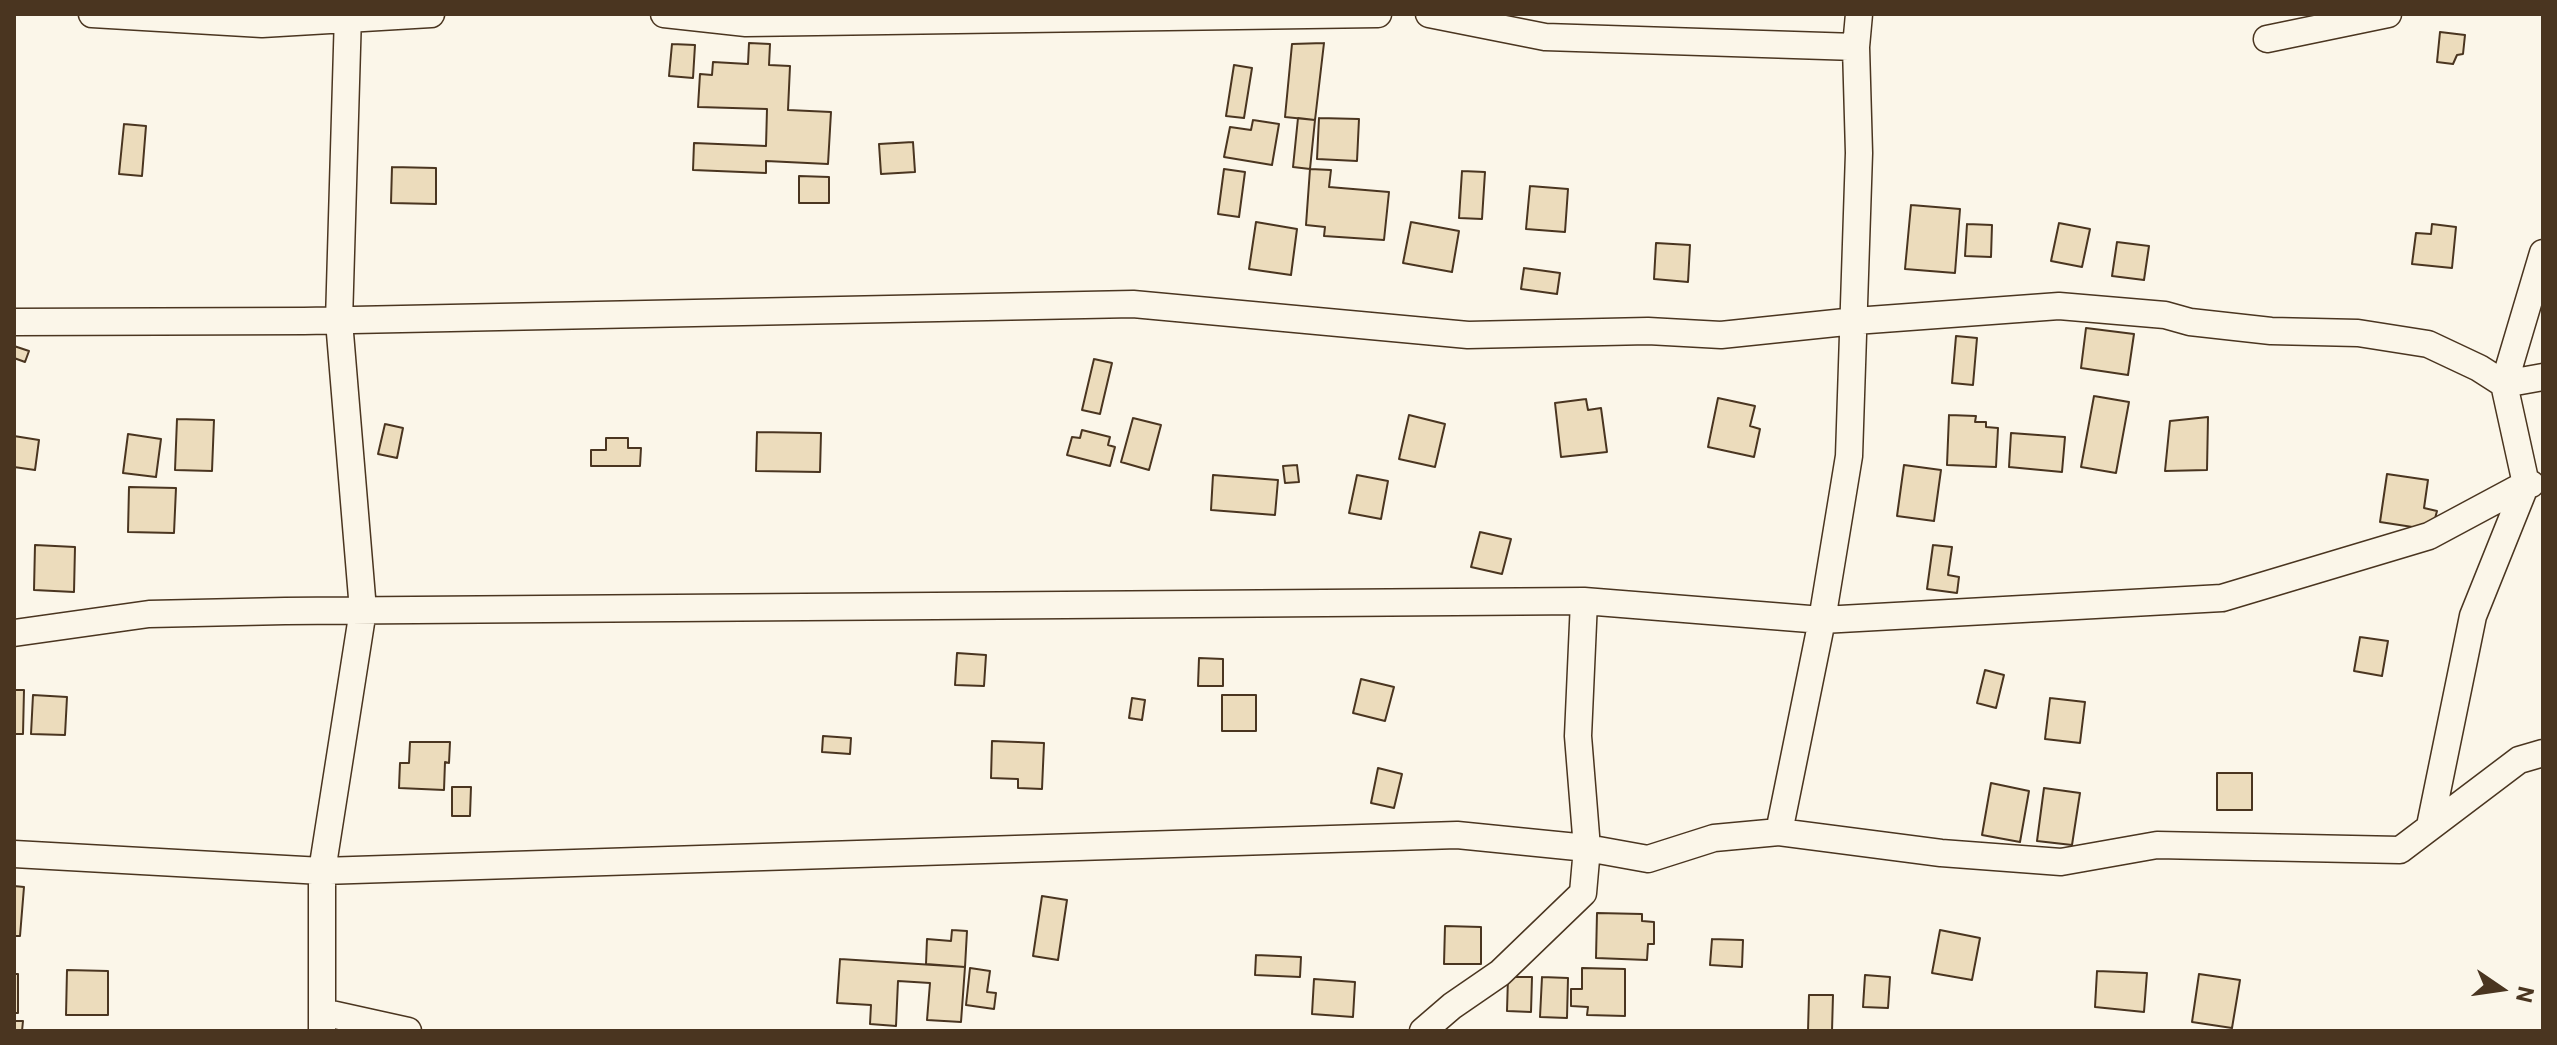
<!DOCTYPE html>
<html>
<head>
<meta charset="utf-8">
<style>
  body { margin:0 }
  #map { position:relative; width:2557px; height:1045px; overflow:hidden; background:#fbf6e9; font-family:Roboto,sans-serif }
  canvas { display:block }
  .frame { position:absolute; inset:0; border:16px solid #4a3520; pointer-events:none }
  .north { position:absolute; left:2461px; top:949px; width:80px; height:80px; -webkit-text-stroke:6px #fbf6e9; paint-order:stroke; rotate:103deg; font-size:22px; font-weight:700; line-height:32px; text-align:center; color:#4a3520 }
  .north::after { content:''; display:block; margin:auto; width:28px; height:36px; background:#4a3520; clip-path:polygon(50% 0,100% 100%,50% 72%,0 100%) }
</style>
</head>
<body>
<div id="map">
<canvas width="2557" height="1045"></canvas>
<div class="frame"></div>
<div class="north">N</div>
</div>
<script>
const context = document.querySelector('canvas').getContext('2d');
context.lineJoin = 'round';
function fillPath(path, color) {
  context.fillStyle = color;
  context.fill(path, 'evenodd');
}
function toPath(rows) {
  const path = new Path2D();
  for (const r of rows) {
    path.moveTo(r[0], r[1]);
    for (let i = 2; i < r.length; i += 2) path.lineTo(r[i], r[i + 1]);
  }
  return path;
}
function trace(path, color, width, dash) {
  context.strokeStyle = color;
  context.lineWidth = width;
  context.lineCap = dash ? 'butt' : 'round';
  context.setLineDash(dash || []);
  context.stroke(path);
}
const building = toPath([
  [2440,32,2465,35,2463,54,2457,55,2453,64,2437,62,2440,32],
  [749,43,770,44,769,65,790,66,788,110,831,112,828,164,766,161,766,173,693,170,694,143,766,146,767,109,698,107,700,74,712,75,713,62,748,64,749,43],
  [1324,43,1315,120,1285,117,1292,44,1324,43],
  [672,44,695,45,693,78,669,76,672,44],
  [1234,65,1252,68,1244,118,1226,116,1234,65],
  [1298,118,1315,120,1310,169,1293,167,1298,118],
  [1319,118,1359,119,1357,161,1317,159,1319,118],
  [1253,120,1279,124,1272,165,1224,157,1230,127,1251,130,1253,120],
  [124,124,146,126,142,176,119,174,124,124],
  [913,142,915,172,881,174,879,144,913,142],
  [392,167,436,168,436,204,391,203,392,167],
  [1224,169,1245,172,1239,217,1218,214,1224,169],
  [1310,169,1331,170,1329,187,1389,192,1384,240,1324,236,1325,227,1306,225,1310,169],
  [1462,171,1485,172,1482,219,1459,218,1462,171],
  [799,176,829,177,829,203,799,203,799,176],
  [1530,186,1568,189,1565,232,1526,229,1530,186],
  [1911,205,1960,209,1955,273,1905,269,1911,205],
  [1256,222,1297,229,1291,275,1249,269,1256,222],
  [1411,222,1459,231,1452,272,1403,263,1411,222],
  [2059,223,2090,229,2082,267,2051,261,2059,223],
  [1967,224,1992,225,1991,257,1965,256,1967,224],
  [2432,224,2456,227,2452,268,2412,264,2416,233,2431,234,2432,224],
  [2117,242,2149,246,2144,280,2112,276,2117,242],
  [1656,243,1690,245,1688,282,1654,279,1656,243],
  [1524,268,1560,273,1557,294,1521,289,1524,268],
  [2086,328,2134,334,2128,375,2081,368,2086,328],
  [1956,336,1977,338,1973,385,1952,383,1956,336],
  [14,346,29,351,25,362,14,358,14,346],
  [1094,359,1112,363,1100,414,1082,410,1094,359],
  [2094,396,2129,402,2116,473,2081,467,2094,396],
  [1718,398,1755,406,1750,426,1760,429,1754,457,1708,447,1718,398],
  [1586,399,1588,410,1601,408,1607,452,1561,457,1555,403,1586,399],
  [1409,415,1445,424,1435,467,1399,459,1409,415],
  [1949,415,1976,416,1975,422,1986,422,1986,427,1998,428,1996,467,1947,465,1949,415],
  [2208,417,2207,470,2165,471,2170,421,2208,417],
  [1133,418,1161,425,1149,470,1121,462,1133,418],
  [177,419,214,420,212,471,175,470,177,419],
  [385,424,403,428,397,458,378,454,385,424],
  [1082,430,1110,437,1108,445,1115,447,1110,466,1067,455,1072,437,1080,438,1082,430],
  [757,432,821,433,820,472,756,471,757,432],
  [2011,433,2065,437,2062,472,2009,467,2011,433],
  [128,434,161,439,156,477,123,473,128,434],
  [14,436,39,440,35,470,14,467,14,436],
  [606,438,628,438,628,448,641,448,640,466,591,466,591,450,606,450,606,438],
  [1297,465,1299,482,1285,483,1283,466,1297,465],
  [1904,465,1941,470,1934,521,1897,516,1904,465],
  [2387,474,2428,480,2424,508,2437,511,2432,530,2380,522,2387,474],
  [1213,475,1278,480,1275,515,1211,510,1213,475],
  [1357,475,1388,481,1381,519,1349,513,1357,475],
  [129,487,176,488,174,533,128,532,129,487],
  [1480,532,1511,539,1502,574,1471,567,1480,532],
  [35,545,75,547,74,592,34,590,35,545],
  [1933,545,1952,547,1948,575,1959,577,1957,593,1927,589,1933,545],
  [2360,637,2388,641,2382,676,2354,671,2360,637],
  [957,653,986,655,984,686,955,685,957,653],
  [1199,658,1223,659,1223,686,1198,686,1199,658],
  [1985,670,2004,675,1996,708,1977,703,1985,670],
  [1361,679,1394,687,1385,721,1353,713,1361,679],
  [14,690,24,690,23,734,14,734,14,690],
  [33,695,67,697,65,735,31,734,33,695],
  [1222,695,1256,695,1256,731,1222,731,1222,695],
  [1132,698,1145,700,1142,720,1129,718,1132,698],
  [2050,698,2085,702,2080,743,2045,739,2050,698],
  [823,736,851,738,850,754,822,752,823,736],
  [992,741,1044,743,1042,789,1018,788,1018,779,991,778,992,741],
  [410,742,450,742,449,763,445,762,444,790,399,788,400,763,409,763,410,742],
  [1378,768,1402,774,1394,808,1371,803,1378,768],
  [2217,773,2252,773,2252,810,2217,810,2217,773],
  [1991,783,2029,791,2020,842,1982,835,1991,783],
  [452,787,471,787,470,816,452,816,452,787],
  [2044,788,2080,793,2072,845,2037,841,2044,788],
  [14,886,24,887,20,936,14,936,14,886],
  [1042,896,1067,900,1058,960,1033,956,1042,896],
  [1597,913,1642,914,1642,921,1654,922,1654,944,1648,944,1647,960,1596,958,1597,913],
  [1445,926,1481,927,1481,964,1444,964,1445,926],
  [952,930,967,931,965,967,926,964,927,939,951,941,952,930],
  [1940,930,1980,938,1972,980,1932,973,1940,930],
  [1712,939,1743,940,1742,967,1710,965,1712,939],
  [1256,955,1301,957,1300,977,1255,975,1256,955],
  [840,959,965,967,961,1022,927,1020,930,983,898,981,896,1026,870,1024,871,1005,837,1003,840,959],
  [970,968,990,971,987,992,996,993,994,1009,966,1005,970,968],
  [1582,968,1625,969,1625,1016,1587,1015,1588,1007,1571,1006,1571,989,1582,989,1582,968],
  [67,970,108,971,108,1015,66,1015,67,970],
  [2097,971,2147,973,2144,1012,2095,1007,2097,971],
  [14,974,18,974,18,1013,14,1013,14,974],
  [2199,974,2240,980,2232,1028,2192,1022,2199,974],
  [1865,975,1890,977,1888,1008,1863,1007,1865,975],
  [1508,977,1532,977,1531,1012,1507,1011,1508,977],
  [1542,977,1568,978,1567,1018,1540,1017,1542,977],
  [1314,979,1355,982,1353,1017,1312,1014,1314,979],
  [1809,995,1833,995,1832,1031,1808,1031,1809,995],
  [14,1021,23,1021,22,1031,14,1031,14,1021]
]);
const minor = toPath([
  [92,14,262,24,431,14],
  [664,14,746,23,1378,14],
  [1429,14,1545,37,1856,47],
  [2267,39,2388,14],
  [2543,253,2504,384,2543,377],
  [14,322,304,321,1133,304,1468,335,1648,331,1721,335,1855,321,2059,306,2165,315,2190,322,2271,331,2358,333,2428,344,2479,368,2504,384,2526,484,2473,616,2430,826],
  [14,633,149,614,285,611,1584,601,1822,620,1849,456,1859,153,1856,47,1859,14],
  [1779,832,1822,620,2222,598,2429,536,2526,484,2531,484],
  [14,854,322,871,1457,835,1587,848,1648,859,1714,838,1779,832,1941,853,2061,862,2157,845,2400,850,2519,760,2543,753],
  [322,1012,408,1031],
  [322,1031,322,871,363,610,339,321,348,14],
  [1423,1031,1452,1006,1500,973,1583,893,1587,848,1578,736,1584,601]
]);
fillPath(building, '#ecdcbc');
trace(building, '#4a3520', 2);
trace(minor, '#4a3520', 29);
trace(minor, '#fbf6e9', 26);
</script>
</body>
</html>
